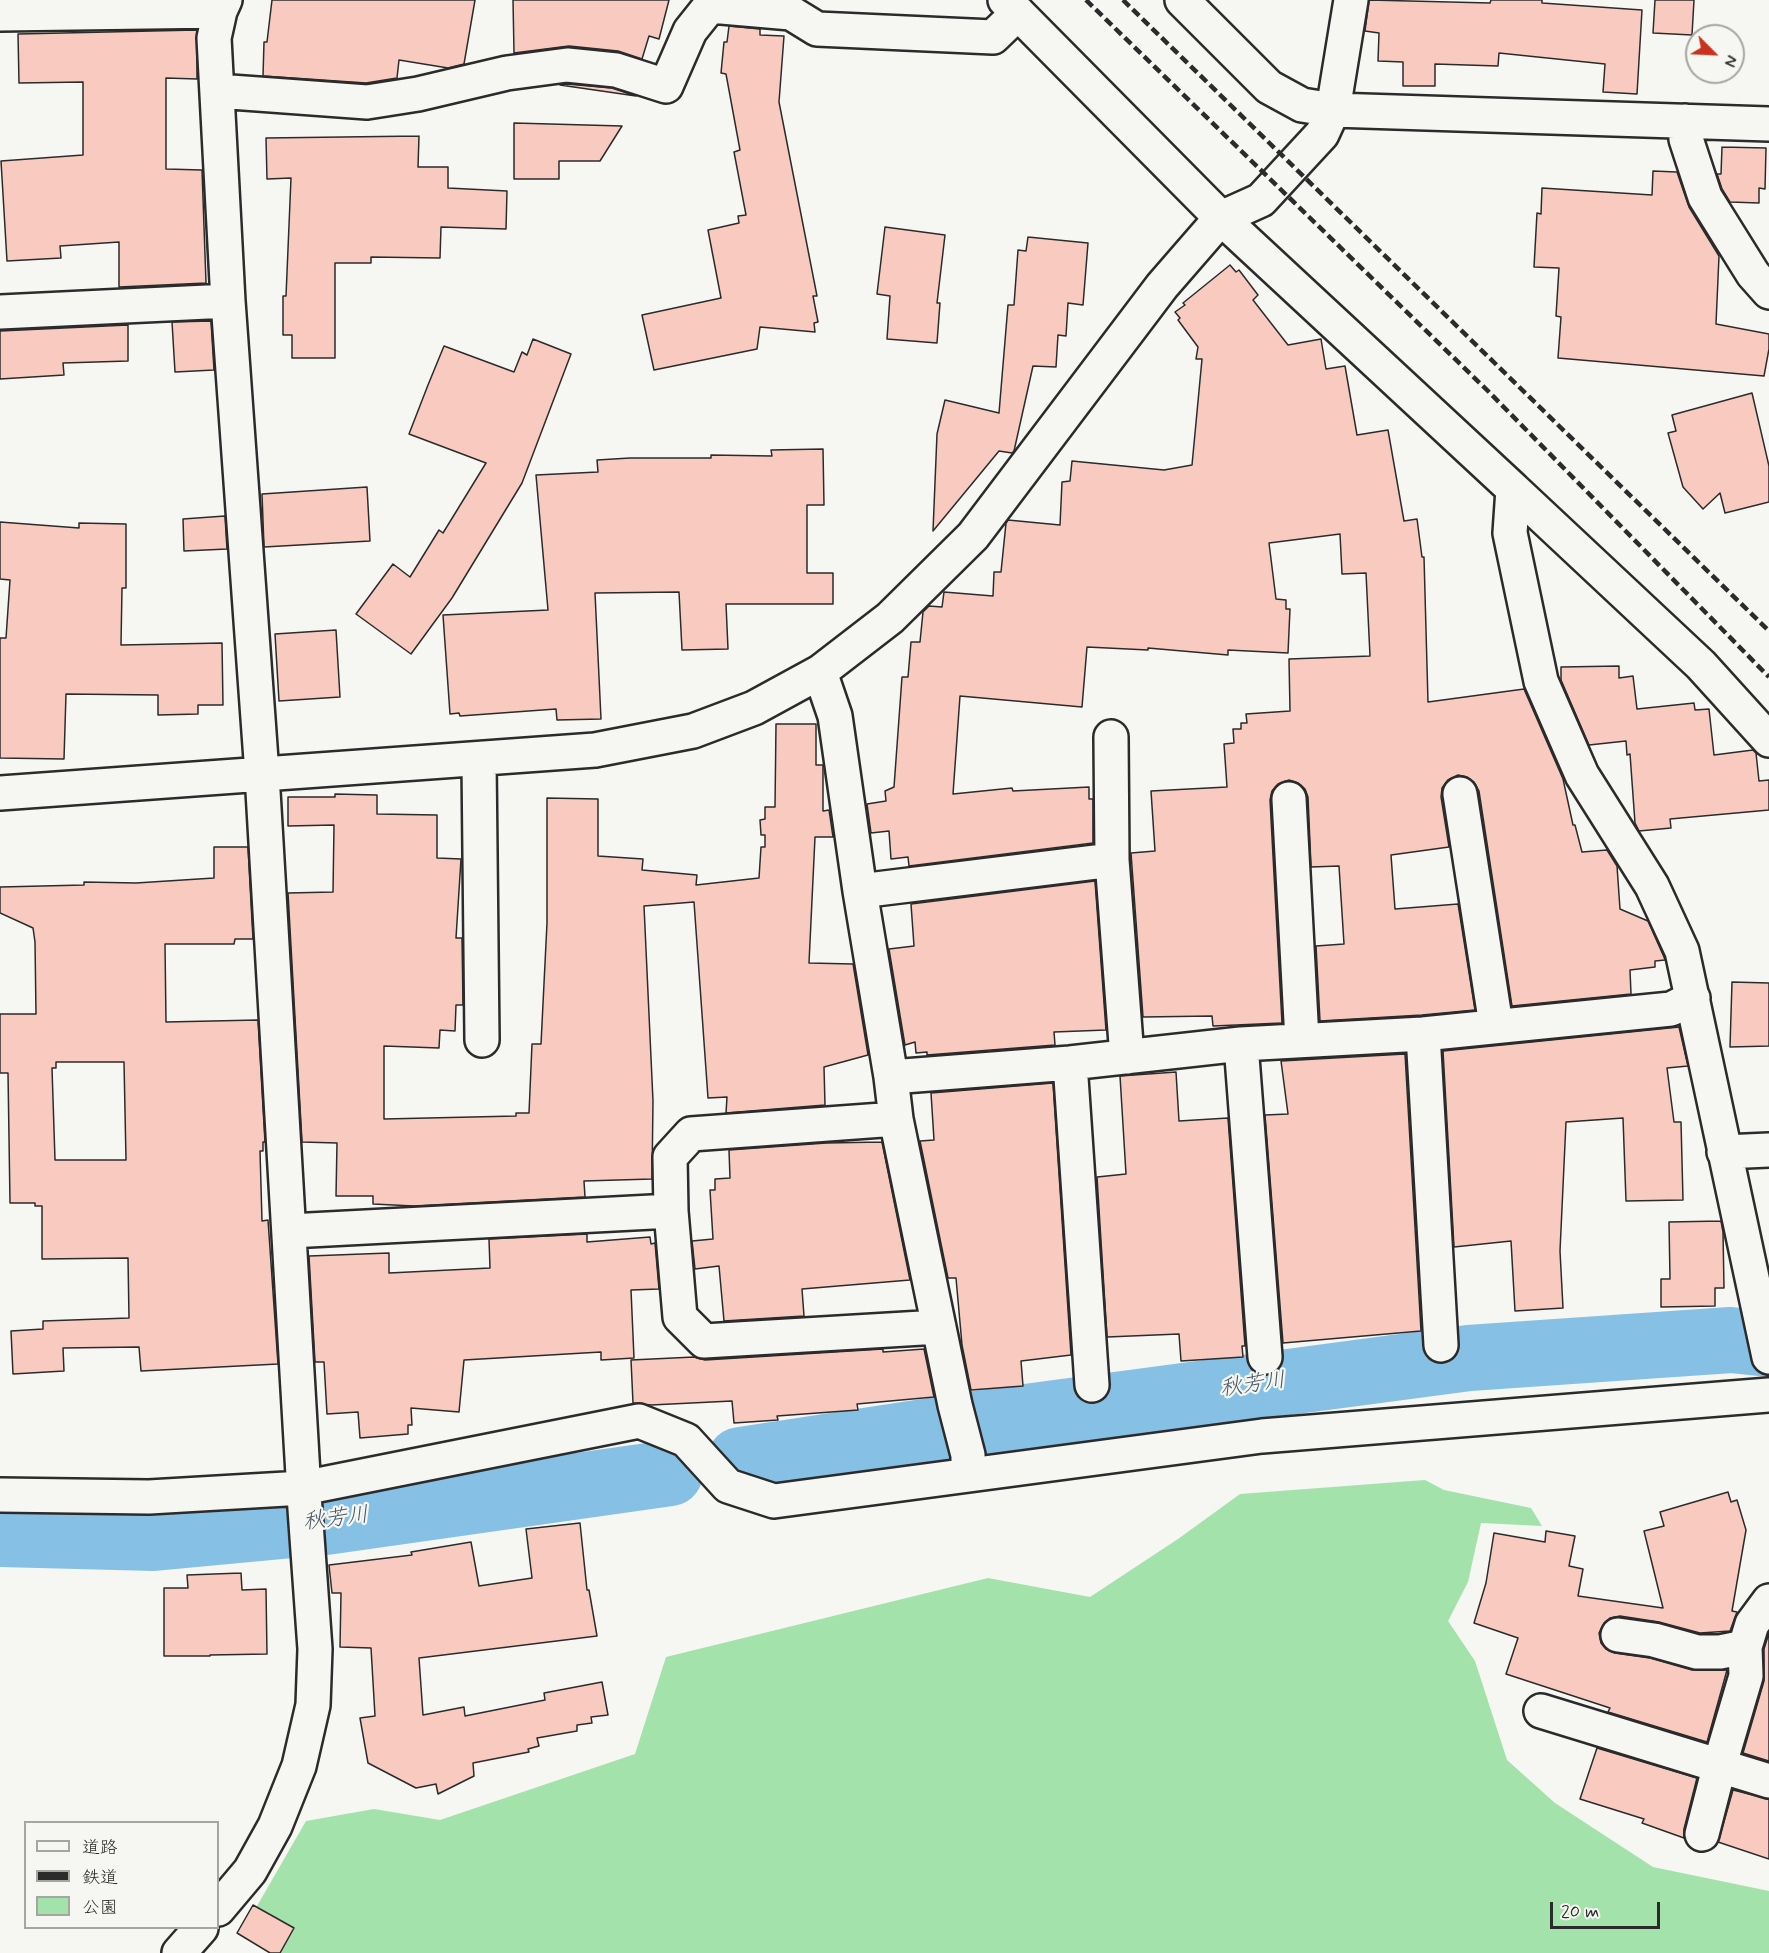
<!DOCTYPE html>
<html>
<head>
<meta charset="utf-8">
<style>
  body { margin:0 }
  #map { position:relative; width:1769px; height:1953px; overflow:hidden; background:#f6f6f2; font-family:Mynerve,"Klee One",sans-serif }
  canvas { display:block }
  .legend { position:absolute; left:24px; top:1821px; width:195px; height:108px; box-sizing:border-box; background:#f6f6f2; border:2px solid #a5a5a2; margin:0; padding:8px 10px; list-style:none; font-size:18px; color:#2b2b2b }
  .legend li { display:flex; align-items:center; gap:12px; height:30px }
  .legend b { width:30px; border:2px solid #a5a5a2 }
  .north { position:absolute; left:1685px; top:24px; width:60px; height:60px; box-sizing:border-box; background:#f6f6f2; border:2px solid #a5a5a2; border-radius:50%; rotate:114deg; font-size:16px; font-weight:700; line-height:24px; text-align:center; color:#2b2b2b }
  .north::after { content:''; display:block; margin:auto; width:21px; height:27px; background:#c8321e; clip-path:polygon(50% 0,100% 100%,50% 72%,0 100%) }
  .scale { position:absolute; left:1550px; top:1902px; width:110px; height:27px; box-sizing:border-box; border:3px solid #2b2b2b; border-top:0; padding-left:8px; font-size:18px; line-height:21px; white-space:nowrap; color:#2b2b2b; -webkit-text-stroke:4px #f6f6f2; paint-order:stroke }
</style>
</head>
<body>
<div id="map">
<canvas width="1769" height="1953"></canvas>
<ul class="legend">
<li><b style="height:8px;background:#f6f6f2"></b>道路</li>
<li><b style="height:8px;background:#2b2b2b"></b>鉄道</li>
<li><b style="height:16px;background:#a3e2aa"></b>公園</li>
</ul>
<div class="north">N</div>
<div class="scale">20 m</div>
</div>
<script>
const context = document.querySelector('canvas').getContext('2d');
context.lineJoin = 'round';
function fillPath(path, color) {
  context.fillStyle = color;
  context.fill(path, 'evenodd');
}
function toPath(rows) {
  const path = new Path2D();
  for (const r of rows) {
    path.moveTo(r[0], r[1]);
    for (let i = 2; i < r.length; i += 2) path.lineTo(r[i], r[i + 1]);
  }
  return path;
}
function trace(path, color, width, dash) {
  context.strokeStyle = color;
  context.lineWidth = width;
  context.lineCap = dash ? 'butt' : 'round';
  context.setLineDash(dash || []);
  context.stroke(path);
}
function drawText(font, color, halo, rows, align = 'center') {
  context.font = font + ' Mynerve,"Klee One",sans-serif';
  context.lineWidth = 4.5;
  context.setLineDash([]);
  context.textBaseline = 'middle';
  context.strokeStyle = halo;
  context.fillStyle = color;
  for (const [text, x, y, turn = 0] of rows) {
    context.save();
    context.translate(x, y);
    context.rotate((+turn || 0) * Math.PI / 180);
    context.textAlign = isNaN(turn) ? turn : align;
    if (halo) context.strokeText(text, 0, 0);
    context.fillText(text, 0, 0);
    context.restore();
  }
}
const green = toPath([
  [1425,1480,1444,1490,1531,1508,1542,1526,1481,1523,1468,1582,1448,1621,1475,1661,1507,1760,1555,1803,1653,1867,1769,1891,1769,1953,277,1953,257,1906,306,1821,374,1809,440,1820,635,1754,666,1657,988,1578,1090,1597,1178,1539,1240,1494]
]);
const river = toPath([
  [740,1460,995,1421,1469,1358,1731,1340,1769,1344],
  [0,1534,154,1538,325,1522,670,1473]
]);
const building = toPath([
  [272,0,475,0,464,64,448,68,399,60,397,78,366,83,263,76,264,42,267,42,272,0],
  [513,0,669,0,659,39,649,36,642,59,618,51,569,46,514,53,513,0],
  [1369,0,1490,3,1491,0,1542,0,1542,3,1642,10,1637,94,1603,92,1605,64,1499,53,1498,66,1435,64,1435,86,1403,86,1403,62,1378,61,1379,33,1365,31,1369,0],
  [1655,0,1694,0,1692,35,1653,33,1655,0],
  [729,26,760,29,760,35,784,36,779,102,817,296,813,296,818,322,814,323,815,332,760,327,757,349,654,370,642,315,721,298,708,230,739,223,738,216,746,215,734,152,740,150,726,74,721,73,724,42,727,42,729,26],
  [197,30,197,79,166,78,166,169,202,170,206,283,119,287,119,242,60,246,61,258,7,261,1,161,83,155,83,82,19,83,18,34,197,30],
  [567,84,612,88,636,96,560,85,567,84],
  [514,123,622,126,600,161,559,161,559,179,514,179,514,123],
  [419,136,418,167,448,167,448,188,507,191,506,229,441,227,440,258,371,257,371,263,335,263,335,358,292,358,292,335,283,335,283,296,286,296,291,178,267,179,266,138,419,136],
  [1722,147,1766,148,1765,189,1759,188,1759,203,1730,202,1722,189,1717,174,1721,174,1722,147],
  [1653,171,1677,172,1689,207,1719,256,1716,324,1769,334,1769,349,1764,376,1558,358,1561,317,1556,316,1559,268,1534,267,1537,213,1541,214,1542,188,1652,195,1653,171],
  [885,227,945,235,937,303,940,303,937,343,887,339,890,296,877,294,885,227],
  [1028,237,1088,243,1083,305,1068,303,1066,336,1058,335,1056,367,1033,366,1014,451,1012,453,999,451,933,531,937,434,945,400,999,413,1008,305,1014,305,1018,250,1026,251,1028,237],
  [1230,265,1236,272,1239,270,1258,295,1253,300,1288,345,1321,339,1326,369,1345,366,1357,435,1388,430,1404,521,1417,519,1422,557,1424,557,1428,702,1524,689,1563,779,1573,825,1575,825,1582,852,1607,850,1617,866,1620,909,1648,921,1664,957,1665,960,1655,961,1655,967,1630,970,1631,994,1512,1006,1479,791,1474,782,1467,777,1458,775,1448,780,1442,788,1441,797,1449,847,1391,855,1395,909,1458,904,1475,1010,1422,1015,1320,1021,1316,946,1344,944,1339,866,1311,867,1308,797,1305,789,1298,783,1289,780,1278,784,1272,791,1270,800,1282,1023,1213,1026,1212,1016,1143,1017,1131,853,1155,851,1151,791,1227,787,1224,744,1234,743,1233,729,1241,729,1241,723,1247,723,1246,714,1290,711,1289,659,1370,656,1366,573,1342,574,1340,534,1269,543,1276,599,1286,600,1286,609,1290,609,1288,653,1228,650,1228,655,1148,648,1148,650,1087,647,1082,707,960,696,953,794,1012,788,1013,791,1089,787,1089,799,1093,799,1093,843,909,866,908,857,891,859,889,831,871,833,867,804,886,801,885,791,894,787,902,677,908,677,911,642,920,642,923,612,929,606,942,607,944,592,993,596,994,572,1001,572,1006,523,1008,520,1060,525,1062,482,1070,481,1072,461,1164,470,1192,465,1202,359,1196,359,1198,347,1178,320,1180,318,1175,312,1185,305,1183,303,1230,265],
  [211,321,214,370,175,372,172,322,211,321],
  [128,325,128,361,63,363,64,375,0,379,0,331,128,325],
  [533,339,571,354,522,483,452,598,411,654,356,614,393,564,410,577,439,530,443,533,486,463,409,434,428,385,444,346,514,372,522,352,527,355,533,339],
  [1752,393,1769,466,1769,502,1725,513,1720,493,1703,509,1683,487,1668,433,1676,431,1672,415,1752,393],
  [823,449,824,505,807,505,807,573,833,573,833,604,726,604,728,649,682,650,679,592,595,593,601,719,557,720,556,709,460,716,459,713,450,714,443,615,548,610,536,475,598,472,597,460,630,458,711,458,711,455,772,456,771,450,823,449],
  [367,487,370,541,264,547,262,494,367,487],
  [225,516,227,549,184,551,183,519,225,516],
  [0,522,79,528,79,523,126,524,126,588,122,588,121,645,222,643,223,705,198,705,198,714,158,715,158,695,66,694,64,759,0,758,0,638,6,638,10,580,0,579,0,522],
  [336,630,340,697,279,701,275,634,336,630],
  [1619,666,1619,678,1633,676,1637,709,1694,703,1695,710,1709,709,1714,755,1753,750,1756,753,1759,781,1769,780,1769,810,1670,819,1671,828,1639,831,1635,823,1630,754,1627,755,1626,741,1589,745,1561,680,1561,667,1619,666],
  [776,724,816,724,816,765,823,765,823,811,829,810,833,837,815,837,809,963,853,964,868,1055,824,1067,825,1105,726,1113,727,1097,708,1098,694,902,644,906,653,1101,652,1179,584,1181,585,1197,414,1206,373,1204,373,1196,336,1196,337,1143,302,1142,288,893,333,892,334,825,288,826,288,797,335,797,335,794,377,795,377,814,437,815,437,858,461,859,456,938,462,938,463,1005,456,1005,455,1031,440,1030,439,1048,384,1046,384,1119,516,1116,516,1113,529,1113,532,1044,541,1044,547,923,547,798,598,799,598,856,643,859,642,870,697,875,696,885,759,878,761,847,765,847,765,835,761,835,760,820,765,819,765,807,775,807,776,724],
  [214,847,248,847,253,939,235,939,234,944,165,944,166,1022,258,1020,265,1142,263,1142,263,1151,260,1151,262,1221,268,1220,278,1364,141,1371,139,1347,63,1348,64,1371,13,1374,11,1331,43,1329,43,1321,129,1318,128,1258,42,1259,42,1206,35,1206,35,1203,10,1203,8,1073,0,1073,0,1014,36,1014,35,942,33,928,0,913,0,887,84,885,84,882,136,883,214,878,214,847],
  [56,1062,124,1062,126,1160,55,1160,52,1068,56,1068,56,1062],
  [1095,881,1106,1030,1054,1032,1055,1045,927,1055,927,1052,916,1053,915,1042,905,1045,889,949,914,946,911,904,1095,881],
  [1732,982,1769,983,1769,1046,1730,1047,1732,982],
  [1679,1027,1688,1066,1667,1068,1674,1122,1681,1122,1683,1200,1626,1201,1623,1118,1566,1122,1560,1251,1563,1308,1515,1311,1511,1241,1454,1247,1443,1051,1679,1027],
  [1405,1054,1421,1331,1283,1343,1265,1115,1288,1114,1281,1061,1405,1054],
  [1176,1072,1179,1121,1228,1118,1245,1346,1242,1346,1243,1357,1181,1361,1179,1334,1107,1337,1097,1177,1126,1174,1120,1076,1176,1072],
  [1053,1083,1071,1355,1021,1361,1023,1386,971,1390,962,1345,956,1278,948,1278,920,1141,934,1140,931,1093,1053,1083],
  [882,1142,910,1280,802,1289,804,1316,724,1321,719,1266,695,1269,692,1241,713,1239,710,1190,715,1190,715,1179,730,1178,729,1150,826,1143,882,1142],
  [1721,1221,1723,1232,1724,1288,1715,1288,1715,1306,1661,1307,1661,1279,1670,1279,1669,1222,1721,1221],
  [587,1234,587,1242,650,1237,651,1244,655,1243,659,1289,631,1290,634,1358,601,1360,601,1352,464,1360,459,1412,411,1408,412,1425,408,1425,408,1434,360,1438,358,1412,327,1414,324,1362,315,1362,309,1256,389,1253,389,1273,490,1268,489,1239,587,1234],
  [883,1349,883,1352,924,1349,934,1397,857,1404,858,1410,777,1416,778,1420,734,1423,732,1401,651,1405,633,1403,631,1360,694,1357,705,1360,883,1349],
  [1728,1492,1731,1502,1737,1500,1746,1530,1732,1611,1737,1612,1730,1631,1700,1633,1659,1622,1620,1616,1610,1618,1604,1623,1599,1633,1601,1643,1606,1649,1615,1653,1650,1658,1692,1670,1727,1670,1707,1742,1608,1712,1610,1708,1506,1674,1518,1638,1474,1623,1486,1583,1494,1533,1545,1542,1546,1531,1575,1536,1569,1566,1583,1569,1578,1596,1663,1608,1644,1531,1664,1526,1660,1512,1728,1492],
  [580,1523,587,1590,589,1590,597,1636,419,1658,423,1715,464,1707,465,1716,545,1700,544,1693,602,1682,608,1715,591,1717,592,1723,577,1725,577,1731,537,1738,539,1746,528,1749,529,1752,473,1763,474,1776,438,1794,436,1784,416,1788,368,1763,360,1718,375,1716,371,1648,340,1647,341,1593,332,1593,329,1565,412,1555,411,1552,471,1542,479,1586,532,1578,526,1529,580,1523],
  [241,1573,242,1590,266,1589,267,1654,210,1655,210,1656,164,1656,164,1588,188,1588,187,1575,241,1573],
  [1769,1633,1769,1761,1743,1753,1764,1681,1764,1649,1769,1633],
  [1597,1748,1697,1778,1684,1829,1684,1838,1642,1823,1644,1819,1580,1799,1597,1748],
  [1733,1790,1769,1799,1769,1859,1718,1842,1733,1790],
  [253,1905,294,1928,280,1953,270,1953,237,1933,253,1905]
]);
const minor = toPath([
  [1005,0,1221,218,1513,489,1510,533,1541,681,1582,775,1652,886,1682,951,1769,1357],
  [1182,0,1269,87,1302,105,1333,110,1769,124],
  [0,14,220,11],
  [217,91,367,102,418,94,507,73,567,65,616,70,666,86,690,31,710,6,791,13,817,29,993,37,1018,13],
  [1685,121,1686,139,1705,197,1753,274,1769,292],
  [0,312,228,301],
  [1513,489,1701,665,1769,740],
  [820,672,835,716,860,891,891,1077,896,1119,955,1405,968,1455,968,1475],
  [1111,737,1112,860,1127,1057],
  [479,760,482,1040],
  [0,793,595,750,693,731,754,708,820,672,890,618,973,536,1162,286,1221,218,1261,200,1322,134,1333,110,1351,0],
  [1460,794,1496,1025],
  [1289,799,1302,1040],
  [860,891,1112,860],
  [1423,1034,1441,1345],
  [1241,1044,1265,1357],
  [1070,1063,1092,1385],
  [891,1077,1070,1063,1241,1044,1423,1034,1671,1009,1693,998],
  [896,1119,691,1134,670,1157,671,1211,680,1317,704,1341,939,1327],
  [1724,1152,1769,1150],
  [290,1231,671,1211],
  [0,1495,149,1497,303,1488,639,1421,686,1440,728,1486,774,1501,1262,1436,1769,1395],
  [1618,1635,1654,1640,1697,1652,1720,1652,1745,1647],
  [1541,1711,1769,1781],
  [1702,1834,1720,1764,1746,1676,1745,1647,1752,1624,1769,1601],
  [218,1909,250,1871,275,1826,299,1766,313,1705,315,1649,305,1509,262,774,228,301,214,38,220,11,225,0],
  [179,1953,201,1928]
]);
const rail = toPath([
  [1086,0,1489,392,1769,677],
  [1123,0,1769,631]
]);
const waterNames = [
  ["秋芳川",1253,1386,-8],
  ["秋芳川",336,1520,-7]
];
fillPath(green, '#a3e2aa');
trace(river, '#87c0e5', 66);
fillPath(building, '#f9cac0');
trace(building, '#2b2b2b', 1.5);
trace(minor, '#2b2b2b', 38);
trace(minor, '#f6f6f2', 33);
trace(rail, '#2b2b2b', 4.5, [9, 4.5]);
drawText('italic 22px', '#475863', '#f6f6f2', waterNames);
</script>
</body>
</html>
